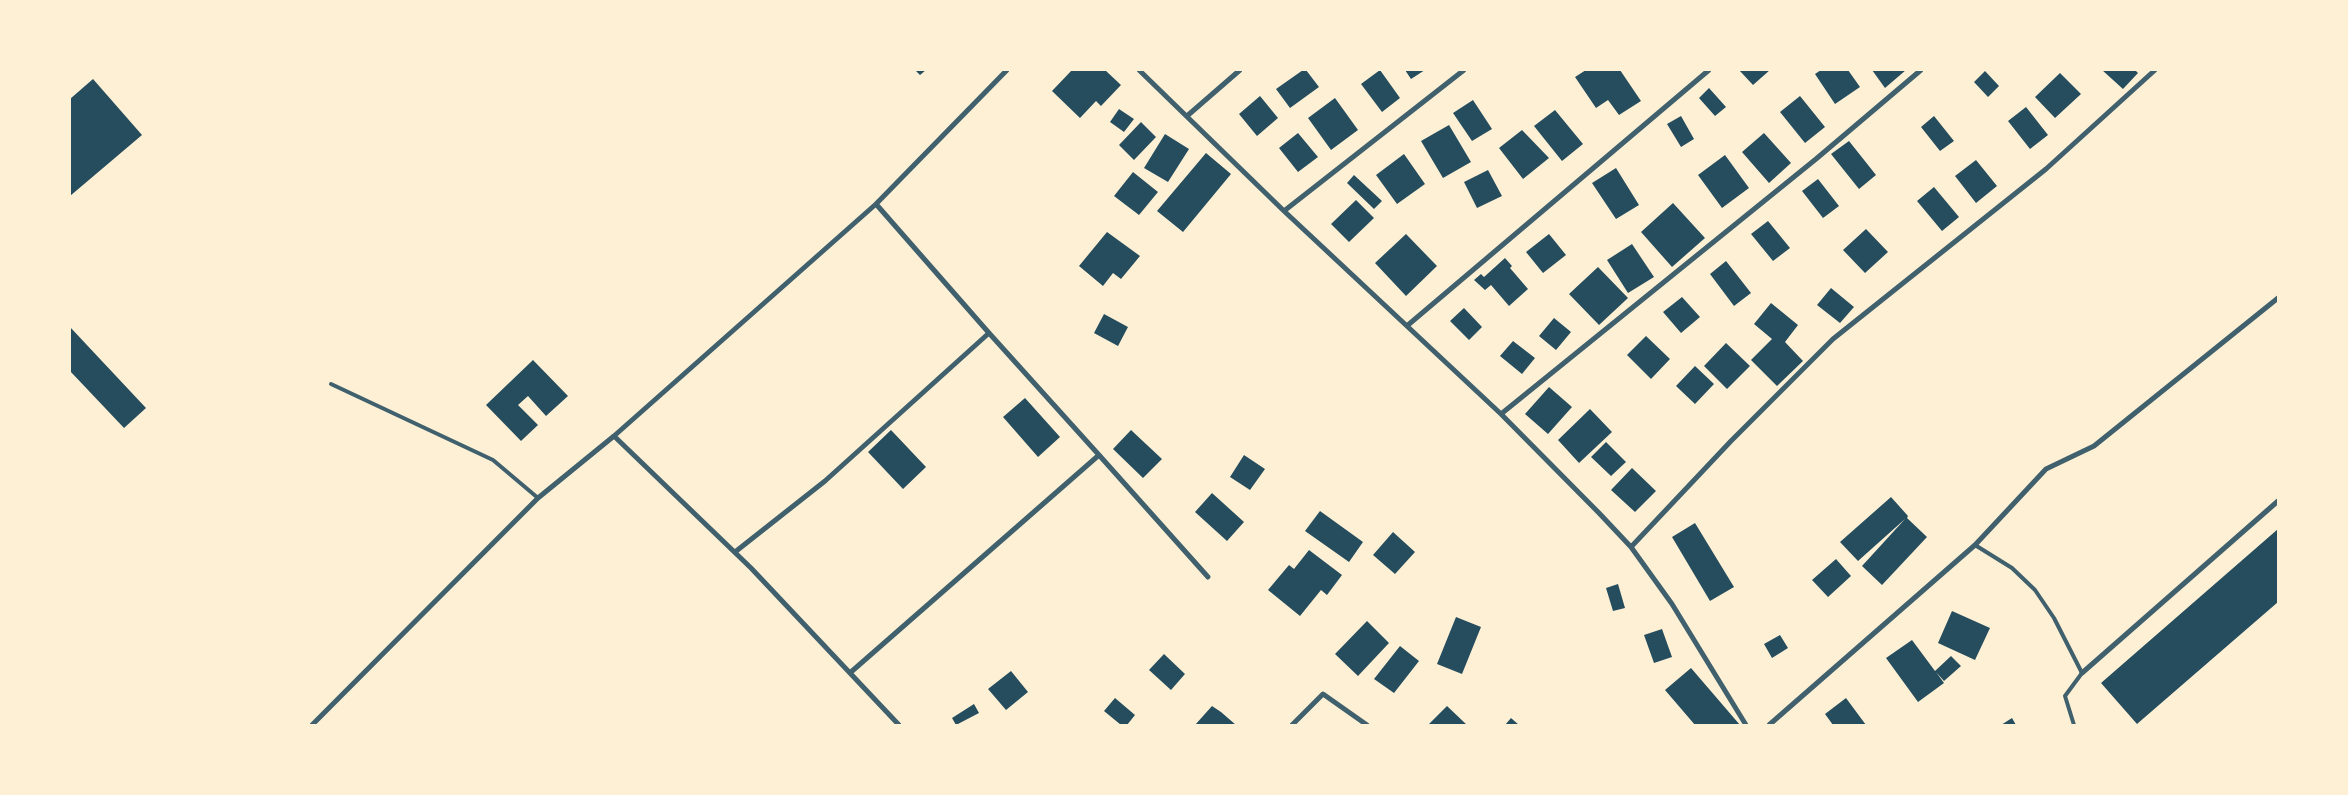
<!DOCTYPE html>
<html>
<head>
<meta charset="utf-8">
<style>
  body { margin:0 }
  #map { position:relative; width:2348px; height:795px; overflow:hidden; background:#fdf0d5; font-family:"Asap Condensed",sans-serif }
  canvas { display:block }
  .frame { position:absolute; inset:0; border:71px solid #fdf0d5; pointer-events:none }
</style>
</head>
<body>
<div id="map">
<canvas width="2348" height="795"></canvas>
<div class="frame"></div>
</div>
<script>
const context = document.querySelector('canvas').getContext('2d');
context.lineJoin = 'round';
function fillPath(path, color) {
  context.fillStyle = color;
  context.fill(path, 'evenodd');
}
function toPath(rows) {
  const path = new Path2D();
  for (const r of rows) {
    path.moveTo(r[0], r[1]);
    for (let i = 2; i < r.length; i += 2) path.lineTo(r[i], r[i + 1]);
  }
  return path;
}
function trace(path, color, width, dash) {
  context.strokeStyle = color;
  context.lineWidth = width;
  context.lineCap = dash ? 'butt' : 'round';
  context.setLineDash(dash || []);
  context.stroke(path);
}
const building = toPath([
  [915,70,926,70,920,75],
  [1072,70,1105,70,1121,85,1101,106,1096,101,1080,118,1052,91],
  [1303,70,1306,70,1319,87,1290,108,1276,89],
  [1380,70,1400,98,1382,112,1361,84],
  [1405,70,1425,70,1411,79],
  [1586,70,1620,70,1641,101,1619,115,1608,100,1596,108,1575,77],
  [1739,70,1770,70,1753,85],
  [1821,70,1848,70,1860,87,1835,104,1815,74],
  [1872,70,1906,70,1885,88],
  [2102,70,2135,70,2138,73,2123,89],
  [1985,71,1999,86,1988,97,1974,82],
  [2060,73,2081,94,2055,118,2035,97],
  [93,79,142,135,70,196,70,99],
  [1709,88,1726,107,1715,116,1699,98],
  [1260,96,1278,118,1257,136,1239,114],
  [1800,96,1825,127,1805,143,1780,112],
  [1335,98,1358,130,1331,150,1308,118],
  [1473,100,1492,129,1472,141,1453,113],
  [2026,107,2048,135,2030,149,2008,121],
  [1119,109,1134,119,1124,132,1110,122],
  [1555,110,1583,144,1562,161,1534,126],
  [1681,116,1694,139,1681,147,1667,124],
  [1934,116,1954,141,1940,151,1921,127],
  [1141,122,1156,137,1134,160,1119,145],
  [1449,125,1471,162,1443,178,1421,141],
  [1522,130,1549,158,1523,179,1499,148],
  [1298,133,1318,157,1298,172,1279,148],
  [1764,133,1791,163,1769,183,1742,152],
  [1165,134,1189,149,1168,182,1144,168],
  [1849,141,1876,175,1859,189,1831,154],
  [1206,153,1231,174,1183,232,1157,211],
  [1404,154,1425,184,1397,204,1376,175],
  [1725,155,1749,188,1722,208,1698,175],
  [1976,160,1997,186,1976,203,1955,176],
  [1616,168,1639,205,1616,219,1592,183],
  [1488,170,1502,196,1477,208,1464,182],
  [1133,172,1158,192,1139,215,1114,196],
  [1354,175,1382,201,1374,209,1347,183],
  [1818,179,1839,206,1823,218,1802,191],
  [1934,187,1959,217,1942,231,1917,201],
  [1356,200,1374,218,1349,242,1331,224],
  [1673,203,1705,238,1672,267,1641,232],
  [1768,221,1790,248,1773,261,1751,234],
  [1866,229,1888,252,1865,273,1843,250],
  [1107,232,1140,256,1121,279,1113,273,1103,286,1079,266],
  [1406,234,1437,266,1406,296,1375,263],
  [1549,234,1566,255,1543,273,1526,252],
  [1632,244,1654,277,1628,293,1607,260],
  [1505,258,1512,266,1510,268,1528,289,1509,306,1491,285,1485,290,1474,280,1481,274,1484,277],
  [1726,261,1751,293,1734,306,1710,274],
  [1598,267,1628,298,1599,325,1569,294],
  [1831,288,1854,307,1840,323,1817,305],
  [1682,297,1700,317,1681,333,1663,312],
  [1771,303,1798,325,1785,342,1803,361,1777,386,1751,360,1772,339,1754,324],
  [1464,308,1482,327,1469,340,1450,321],
  [1104,314,1128,327,1118,346,1094,333],
  [1554,318,1571,332,1556,350,1539,336],
  [70,327,146,408,124,428,70,371],
  [1646,336,1670,359,1651,379,1627,355],
  [1513,341,1535,358,1522,374,1500,356],
  [1726,343,1750,366,1727,389,1704,366],
  [533,360,568,396,546,416,528,396,518,405,538,425,521,441,486,405],
  [1695,366,1714,384,1695,404,1676,386],
  [1549,387,1572,407,1548,434,1525,414],
  [1025,398,1060,437,1038,457,1003,417],
  [1590,409,1612,432,1579,463,1558,440],
  [891,430,926,467,903,489,868,452],
  [1131,430,1162,459,1143,478,1113,449],
  [1606,442,1626,462,1611,476,1591,457],
  [1244,455,1265,469,1250,490,1230,477],
  [1632,468,1656,491,1635,512,1611,490],
  [1212,493,1244,522,1227,541,1195,512],
  [1891,497,1908,516,1907,518,1927,537,1882,585,1862,566,1905,519,1858,561,1840,542],
  [1320,511,1363,542,1349,562,1305,531],
  [1695,523,1734,587,1710,601,1672,537],
  [2278,529,2278,602,2137,724,2101,683],
  [1393,532,1415,552,1395,574,1373,555],
  [1309,550,1342,575,1327,595,1321,590,1300,616,1268,590,1289,565,1294,569],
  [1836,559,1851,576,1828,597,1812,580],
  [1618,584,1625,608,1613,611,1606,588],
  [1952,611,1990,628,1975,660,1938,643],
  [1456,617,1481,627,1462,674,1437,664],
  [1367,621,1389,643,1358,676,1335,654],
  [1662,629,1672,657,1654,663,1644,635],
  [1780,635,1788,648,1772,658,1764,644],
  [1912,640,1935,671,1951,656,1961,666,1944,681,1936,672,1944,683,1918,702,1886,658],
  [1400,646,1419,661,1394,693,1374,679],
  [1164,654,1185,674,1171,690,1149,670],
  [1691,668,1740,725,1695,725,1665,690],
  [1011,671,1028,692,1006,710,988,689],
  [1115,698,1135,715,1127,725,1121,725,1104,711],
  [1846,698,1866,725,1833,725,1825,714],
  [974,704,979,713,956,725,952,718],
  [1212,706,1221,712,1236,725,1195,725],
  [1447,706,1467,725,1428,725],
  [1511,718,1519,725,1505,725],
  [2012,718,2016,725,2001,725]
]);
const service = toPath([
  [331,384,493,460,538,498],
  [1975,545,2012,568,2035,590,2054,618,2082,673,2065,696,2074,725]
]);
const minor = toPath([
  [1139,70,1284,211,1501,414,1599,513,1631,547,1672,604,1746,725],
  [1187,116,1240,70],
  [876,204,989,333],
  [1284,211,1464,70],
  [1408,325,1709,70],
  [1501,414,1816,159,1921,70],
  [614,436,751,568,899,725],
  [1631,547,1731,441,1833,339,2046,169,2155,70],
  [735,552,825,481,989,333,1099,455],
  [851,672,1099,455,1208,577],
  [2082,673,2278,501],
  [312,725,538,498,614,436,876,204,1007,70],
  [1292,725,1323,694,1367,725],
  [1769,725,1975,545,2046,469,2094,446,2278,298]
]);
fillPath(building, '#264d5e');
trace(service, '#3f606c', 4);
trace(minor, '#3f606c', 5);
</script>
</body>
</html>
